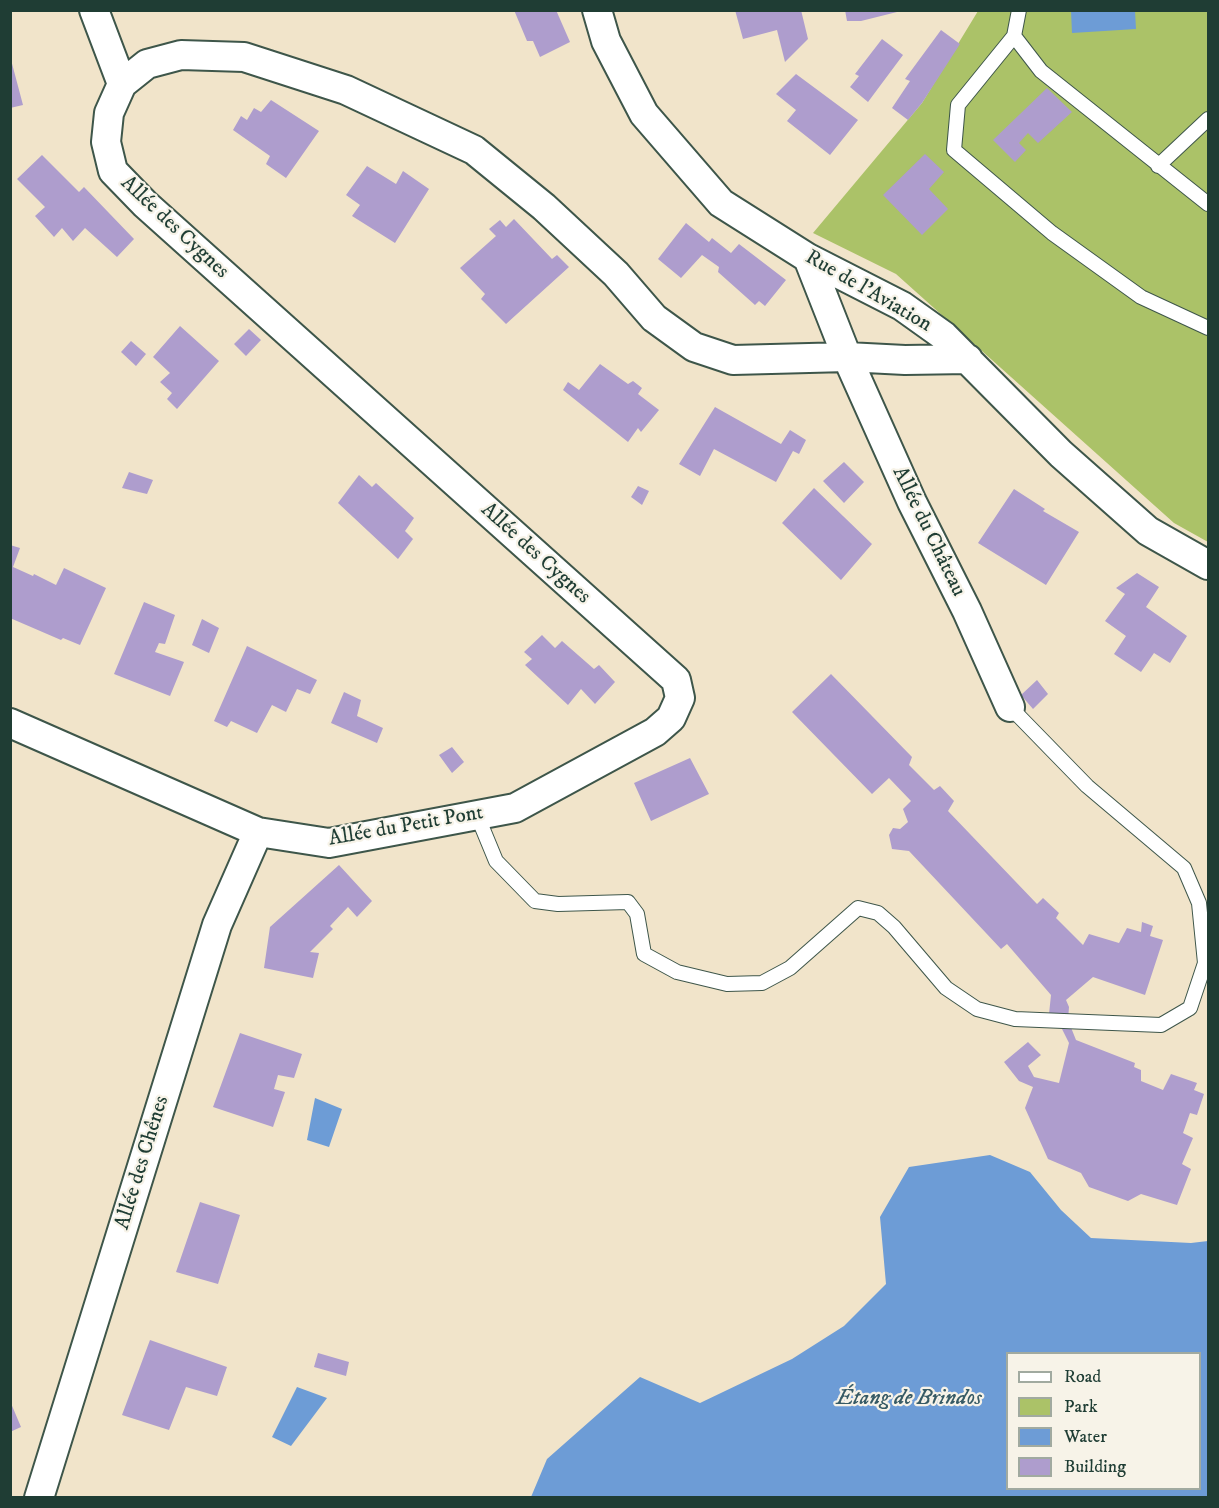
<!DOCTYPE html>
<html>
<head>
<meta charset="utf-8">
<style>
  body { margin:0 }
  #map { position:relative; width:1219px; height:1508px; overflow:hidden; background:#f1e4ca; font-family:"IM FELL DW Pica",serif }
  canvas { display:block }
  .frame { position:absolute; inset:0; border:12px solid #1f3d34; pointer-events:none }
  .legend { position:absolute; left:1006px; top:1352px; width:195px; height:138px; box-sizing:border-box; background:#f7f3e8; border:2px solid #a1aaa0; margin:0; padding:8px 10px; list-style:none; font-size:18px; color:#1f3d34 }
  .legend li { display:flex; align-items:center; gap:12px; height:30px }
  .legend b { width:30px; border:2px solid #a1aaa0 }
</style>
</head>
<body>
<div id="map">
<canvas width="1219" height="1508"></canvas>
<div class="frame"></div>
<ul class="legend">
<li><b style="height:8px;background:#fff"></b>Road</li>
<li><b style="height:16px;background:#abc268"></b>Park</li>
<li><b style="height:16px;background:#6d9cd6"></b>Water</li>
<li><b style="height:16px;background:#ae9dcd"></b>Building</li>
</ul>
</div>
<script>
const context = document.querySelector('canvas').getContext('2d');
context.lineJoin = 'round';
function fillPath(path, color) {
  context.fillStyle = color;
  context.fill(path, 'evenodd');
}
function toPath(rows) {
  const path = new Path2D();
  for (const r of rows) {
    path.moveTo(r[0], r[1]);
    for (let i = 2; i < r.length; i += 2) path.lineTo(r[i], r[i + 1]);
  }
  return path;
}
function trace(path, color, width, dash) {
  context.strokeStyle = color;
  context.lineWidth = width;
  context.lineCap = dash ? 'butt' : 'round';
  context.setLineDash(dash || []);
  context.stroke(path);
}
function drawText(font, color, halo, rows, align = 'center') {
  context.font = font + ' "IM FELL DW Pica",serif';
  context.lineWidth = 4.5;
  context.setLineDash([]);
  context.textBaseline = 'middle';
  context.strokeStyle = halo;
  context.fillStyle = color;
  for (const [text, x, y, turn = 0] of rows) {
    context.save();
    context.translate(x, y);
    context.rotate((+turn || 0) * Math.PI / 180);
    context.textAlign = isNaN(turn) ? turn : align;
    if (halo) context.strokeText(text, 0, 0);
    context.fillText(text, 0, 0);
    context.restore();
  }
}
const green = toPath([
  [978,11,1208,11,1208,542,1174,523,896,274,813,233,922,103]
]);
const water = toPath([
  [1071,11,1135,11,1136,29,1072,33],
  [315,1098,342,1109,329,1147,307,1140],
  [990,1155,1030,1172,1061,1210,1091,1238,1191,1243,1208,1241,1208,1497,531,1497,547,1459,640,1377,700,1403,792,1359,844,1326,886,1284,880,1217,909,1167],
  [1008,1354,1200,1354,1200,1488,1008,1488],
  [297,1387,327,1398,291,1446,272,1437]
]);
const building = toPath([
  [514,10,556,10,570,42,540,57,533,41,527,41],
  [735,10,801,10,808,39,785,62,777,30,743,39],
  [845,10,901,10,901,11,861,21,847,21],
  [941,30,960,44,922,103,908,120,892,108,910,81,905,79],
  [882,39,903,55,868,102,850,87,859,76,855,74],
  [10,56,23,105,10,108],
  [796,74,858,120,830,155,787,121,796,110,776,94],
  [1047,88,1072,112,1038,143,1028,133,1019,143,1026,150,1015,162,993,140],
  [271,100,319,131,286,178,266,164,270,156,233,130,241,116,247,120,254,108,261,112],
  [925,154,944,172,929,189,948,209,922,235,883,195],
  [42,155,79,192,84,187,134,239,117,257,85,228,73,241,62,228,54,237,35,216,45,207,17,179],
  [367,166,396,184,403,171,429,189,395,243,352,216,360,205,346,195],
  [514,219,552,259,557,255,569,267,506,324,481,299,485,294,460,268,496,236,489,229,500,220,506,227],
  [686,223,709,242,712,238,731,253,739,244,786,280,765,306,759,301,755,305,718,272,719,267,702,255,681,278,658,259],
  [180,326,219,361,177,409,167,399,172,393,160,382,170,373,153,357],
  [249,329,261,340,246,356,234,344],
  [131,341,146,354,136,366,121,352],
  [600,364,628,384,633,381,642,388,638,394,659,410,641,432,638,428,628,442,563,390,568,382,579,390],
  [715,407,781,444,790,430,806,440,799,454,793,451,776,482,714,449,700,476,679,464],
  [844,462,864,482,844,503,823,481],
  [129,472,153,480,147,494,122,488],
  [359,475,372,487,376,483,414,518,405,531,413,539,398,559,338,503],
  [638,486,649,491,642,505,631,497],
  [814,488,872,544,841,580,782,523],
  [1014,489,1045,509,1043,511,1079,532,1046,585,978,543],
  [10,545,20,548,13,567,33,576,34,574,56,585,64,568,106,588,80,645,63,638,61,640,10,618],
  [1137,573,1159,587,1146,607,1187,636,1170,663,1154,653,1141,672,1114,654,1126,636,1105,621,1125,594,1116,588],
  [144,602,175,615,165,644,159,643,155,652,184,662,170,696,114,674],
  [202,619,219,628,209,653,192,645],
  [542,635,555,648,562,641,594,669,599,665,615,682,595,704,581,689,568,705,525,665,532,659,524,652],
  [247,646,317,680,310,694,297,689,286,712,272,705,257,733,231,721,227,727,214,721],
  [831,674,912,757,909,765,934,790,940,786,954,801,948,811,1037,904,1043,898,1059,913,1056,918,1083,945,1089,934,1119,943,1127,928,1141,932,1142,922,1153,926,1150,936,1163,940,1145,995,1093,977,1066,1000,1069,1007,1068,1020,1076,1040,1135,1063,1134,1067,1141,1070,1141,1081,1163,1090,1171,1074,1197,1083,1194,1090,1204,1094,1197,1115,1190,1113,1183,1133,1193,1138,1182,1164,1191,1169,1177,1205,1141,1194,1128,1201,1089,1187,1081,1173,1048,1159,1025,1108,1033,1087,1019,1081,1004,1062,1028,1042,1041,1055,1028,1066,1034,1077,1059,1083,1069,1043,1057,1019,1049,1014,1051,995,1007,944,1001,949,909,851,892,849,889,835,893,828,900,829,908,822,903,809,911,801,889,778,872,794,792,712],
  [1037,680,1048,694,1033,709,1021,695],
  [344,692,361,700,357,716,383,728,377,743,331,723],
  [452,747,464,762,452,773,439,755],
  [690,758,709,794,651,821,634,783],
  [339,865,372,901,357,917,348,907,330,926,333,929,310,952,319,953,313,978,264,968,270,927],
  [240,1033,302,1054,294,1078,278,1075,274,1089,285,1092,273,1127,213,1107],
  [200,1202,240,1215,218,1284,176,1272],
  [150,1340,227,1367,217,1396,186,1387,169,1430,122,1415],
  [318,1353,349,1362,346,1376,314,1367],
  [10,1401,21,1427,10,1432]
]);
const service = toPath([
  [1014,36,1019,10],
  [1158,166,1208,119],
  [1208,204,1041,71,1014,36,958,105,954,150,1052,233,1141,297,1208,328],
  [477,815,496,861,535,901,558,904,628,902,637,914,644,954,677,972,727,984,762,983,790,968,858,908,878,913,894,927,946,988,977,1009,1015,1019,1161,1025,1190,1008,1205,963,1199,903,1184,868,1087,786,1010,707]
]);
const minor = toPath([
  [94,10,122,84],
  [597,10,606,41,644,114,721,203,808,258,902,306,944,336,1061,454,1148,531,1208,565],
  [808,258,847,357,912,502,967,611,1010,707],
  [10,723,258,832,329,843,515,808,655,732,671,718,680,698,676,680,145,204,113,171,106,142,109,113,122,84,147,64,181,55,244,57,346,90,474,150,544,207,616,274,654,318,694,347,733,360,847,357,905,360,968,359],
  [39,1498,217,925,258,832]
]);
const streetNames = [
  ["Allée des Cygnes",174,228,43],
  ["Rue de l'Aviation",868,292,30],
  ["Allée du Château",928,532,64],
  ["Allée des Cygnes",535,554,42],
  ["Allée du Petit Pont",406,827,-10],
  ["Allée des Chênes",143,1163,-73]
];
const waterNames = [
  ["Étang de Brindos",909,1399]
];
fillPath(green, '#abc268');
fillPath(water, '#6d9cd6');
fillPath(building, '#ae9dcd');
trace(service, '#3e564a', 16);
trace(minor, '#3e564a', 32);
trace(service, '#fff', 14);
trace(minor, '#fff', 28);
drawText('21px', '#1f3d34', '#f7f3e8', streetNames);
drawText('italic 22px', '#365a65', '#f7f3e8', waterNames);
</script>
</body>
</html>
